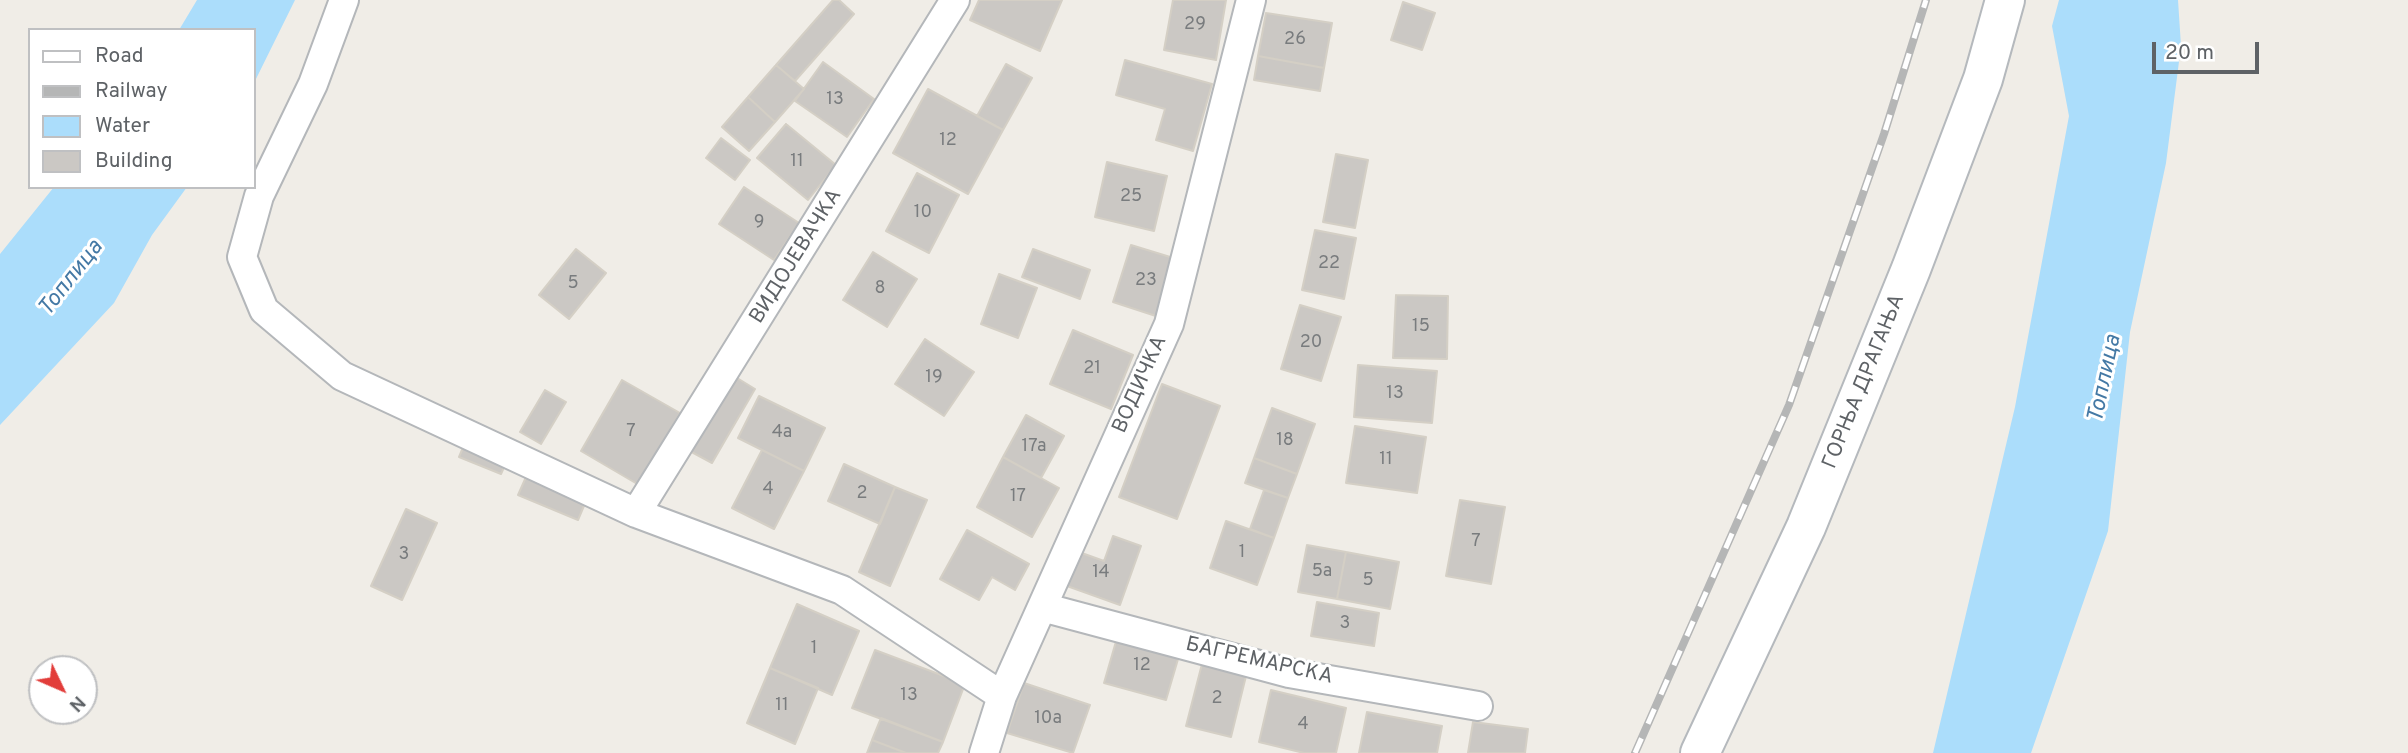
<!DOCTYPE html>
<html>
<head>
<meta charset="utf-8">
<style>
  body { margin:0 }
  #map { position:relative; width:2408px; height:753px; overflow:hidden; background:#f0ede7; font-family:Overpass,sans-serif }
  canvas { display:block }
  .legend { position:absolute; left:28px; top:28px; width:228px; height:161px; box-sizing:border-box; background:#fff; border:2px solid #bfc0c2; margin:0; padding:9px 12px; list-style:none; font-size:21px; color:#5e6266 }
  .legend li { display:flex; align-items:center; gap:14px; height:35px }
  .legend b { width:35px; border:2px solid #bfc0c2 }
  .north { position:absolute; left:28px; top:655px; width:70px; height:70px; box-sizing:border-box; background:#fff; border:2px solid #bfc0c2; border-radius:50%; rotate:134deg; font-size:19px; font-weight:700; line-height:28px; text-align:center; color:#5e6266 }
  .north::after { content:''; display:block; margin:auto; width:24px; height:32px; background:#e23d3a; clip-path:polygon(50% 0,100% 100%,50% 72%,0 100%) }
  .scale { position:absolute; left:2152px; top:42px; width:107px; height:32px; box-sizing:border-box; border:4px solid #5e6266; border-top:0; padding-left:9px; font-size:21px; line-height:24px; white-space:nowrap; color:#5e6266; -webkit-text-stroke:5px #fff; paint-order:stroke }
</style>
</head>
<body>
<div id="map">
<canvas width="2408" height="753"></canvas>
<ul class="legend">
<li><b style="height:9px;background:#fff"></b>Road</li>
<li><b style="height:9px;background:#b5b6b6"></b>Railway</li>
<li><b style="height:19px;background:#abddfb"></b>Water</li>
<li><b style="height:19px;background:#cbc8c4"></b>Building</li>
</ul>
<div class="north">N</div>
<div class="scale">20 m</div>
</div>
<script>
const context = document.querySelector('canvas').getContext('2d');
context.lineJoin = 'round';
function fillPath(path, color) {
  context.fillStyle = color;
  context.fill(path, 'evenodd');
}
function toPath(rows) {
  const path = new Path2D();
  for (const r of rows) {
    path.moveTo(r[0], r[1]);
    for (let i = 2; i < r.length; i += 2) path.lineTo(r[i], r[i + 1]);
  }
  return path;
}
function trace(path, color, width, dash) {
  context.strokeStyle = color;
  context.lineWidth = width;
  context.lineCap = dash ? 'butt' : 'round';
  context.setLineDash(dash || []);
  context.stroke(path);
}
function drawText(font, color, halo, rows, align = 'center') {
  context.font = font + ' Overpass,sans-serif';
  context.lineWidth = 6;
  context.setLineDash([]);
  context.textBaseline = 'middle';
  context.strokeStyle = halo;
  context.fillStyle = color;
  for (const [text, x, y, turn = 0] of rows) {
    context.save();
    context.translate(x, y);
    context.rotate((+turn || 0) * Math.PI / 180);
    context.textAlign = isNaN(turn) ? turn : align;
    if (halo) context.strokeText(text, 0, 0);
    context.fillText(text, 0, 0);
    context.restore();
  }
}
const water = toPath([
  [197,0,295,0,254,83,254,30,179,30],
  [2059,0,2178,0,2181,46,2166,163,2130,332,2108,531,2031,753,1933,753,2015,407,2069,116,2052,26],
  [54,187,187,187,152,235,114,303,0,425,0,254]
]);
const building = toPath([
  [833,0,839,0,854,14,795,81,776,65,833,0],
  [979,0,1062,0,1040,51,970,20,979,0],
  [1173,0,1226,0,1216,60,1164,50,1173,0],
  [1403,2,1435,13,1422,50,1391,40,1403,2],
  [1266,13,1332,23,1324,68,1258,56,1266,13],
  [1258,56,1324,68,1320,91,1254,80,1258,56],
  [1125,60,1212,84,1193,151,1156,140,1165,109,1116,95,1125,60],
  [823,62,874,99,847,137,795,101,823,62],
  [1006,64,1032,78,1003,130,977,116,1006,64],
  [776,65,804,89,775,122,748,97,776,65],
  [928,89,1003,130,968,194,893,153,928,89],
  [748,97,775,122,749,151,722,127,748,97],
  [786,124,836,165,808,200,757,158,786,124],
  [721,138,750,160,735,180,706,158,721,138],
  [1336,154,1368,160,1355,228,1323,222,1336,154],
  [1107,162,1167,176,1154,231,1095,217,1107,162],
  [917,173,959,195,929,253,886,231,917,173],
  [744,187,799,223,774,260,719,224,744,187],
  [1315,230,1356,238,1344,299,1302,290,1315,230],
  [1131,245,1180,260,1162,318,1113,302,1131,245],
  [576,249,606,273,569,319,539,295,576,249],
  [1033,249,1090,270,1080,299,1022,277,1033,249],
  [873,252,917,279,887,327,843,300,873,252],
  [999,274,1037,288,1018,338,981,324,999,274],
  [1396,295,1448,296,1447,359,1393,358,1396,295],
  [1300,305,1341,317,1321,381,1281,369,1300,305],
  [1073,330,1133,355,1111,409,1050,384,1073,330],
  [925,339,974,372,944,416,895,384,925,339],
  [1358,365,1437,371,1432,423,1354,417,1358,365],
  [729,373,755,389,712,463,686,449,729,373],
  [622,380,680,413,639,485,581,451,622,380],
  [1162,384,1220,406,1177,519,1119,497,1162,384],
  [545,390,566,402,541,444,520,432,545,390],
  [759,396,825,428,804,471,738,438,759,396],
  [1272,408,1315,424,1297,474,1254,458,1272,408],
  [1026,415,1064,436,1041,478,1003,457,1026,415],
  [1355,426,1426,437,1417,493,1346,483,1355,426],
  [467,438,509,456,501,474,459,457,467,438],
  [762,450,804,471,774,529,732,508,762,450],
  [1003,457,1059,488,1032,537,977,507,1003,457],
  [1254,458,1297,474,1288,498,1245,483,1254,458],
  [844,464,895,487,880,524,828,501,844,464],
  [530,468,589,494,578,520,518,495,530,468],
  [895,487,927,500,890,586,859,572,895,487],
  [1264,490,1288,498,1274,538,1250,529,1264,490],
  [1460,500,1505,507,1491,584,1446,576,1460,500],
  [406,509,437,523,402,600,371,586,406,509],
  [1226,521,1274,538,1257,585,1210,568,1226,521],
  [967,530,1029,564,1015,590,992,577,979,600,940,579,967,530],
  [1113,536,1141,546,1120,605,1067,586,1079,552,1104,561,1113,536],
  [1307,545,1346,552,1337,599,1298,592,1307,545],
  [1346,552,1399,562,1390,609,1337,599,1346,552],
  [1317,602,1379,613,1374,646,1311,636,1317,602],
  [797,604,859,631,832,695,770,668,797,604],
  [1119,631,1181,649,1166,700,1104,683,1119,631],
  [875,650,965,684,943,742,852,708,875,650],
  [1203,660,1247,672,1231,737,1186,726,1203,660],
  [770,668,818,688,795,744,747,723,770,668],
  [1024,683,1090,705,1073,753,1007,733,1024,683],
  [1271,690,1346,708,1336,753,1304,753,1259,742,1271,690],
  [1367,712,1442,726,1437,753,1359,753,1367,712],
  [881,718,943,742,938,753,906,753,872,740,881,718],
  [1473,722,1528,729,1525,753,1468,753,1473,722],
  [872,740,906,753,867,753,872,740]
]);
const street = toPath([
  [344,0,313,84,259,196,242,257,264,310,342,376,636,513,842,590,1002,696],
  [636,513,955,0],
  [1042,607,1289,673,1478,706],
  [984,753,1002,696,1169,324,1251,0]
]);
const secondary = toPath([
  [1700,753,1806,527,1911,269,1983,79,2005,0]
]);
const rail = toPath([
  [1635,753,1789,405,1884,134,1926,0]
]);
const numberNames = [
  ["29",1195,25],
  ["26",1295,40],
  ["13",835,100],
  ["12",948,141],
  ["11",797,162],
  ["25",1131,197],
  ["10",923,213],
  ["9",759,223],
  ["22",1329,264],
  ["23",1146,281],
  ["5",573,284],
  ["8",880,289],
  ["15",1421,327],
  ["20",1311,343],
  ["21",1092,369],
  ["19",934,378],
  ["13",1395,394],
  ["7",631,432],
  ["4a",782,433],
  ["18",1285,441],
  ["17a",1034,447],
  ["11",1386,460],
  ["4",768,490],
  ["2",862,494],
  ["17",1018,497],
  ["7",1476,542],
  ["1",1242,553],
  ["3",404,555],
  ["5a",1322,572],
  ["14",1101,573],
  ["5",1368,581],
  ["3",1345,624],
  ["1",814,649],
  ["12",1142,666],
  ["13",909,696],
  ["2",1217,699],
  ["11",782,706],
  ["10a",1048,719],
  ["4",1303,725]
];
const streetNames = [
  ["ВИДОЈЕВАЧКА",797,257,-58],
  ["ГОРЊА ДРАГАЊА",1865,382,-68],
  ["ВОДИЧКА",1141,385,-66],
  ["БАГРЕМАРСКА",1259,662,13]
];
const waterNames = [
  ["Топлица",72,279,-52],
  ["Топлица",2106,379,-78]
];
fillPath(water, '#abddfb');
fillPath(building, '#cbc8c4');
trace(building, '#d4cfc5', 2);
trace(street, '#b4b7ba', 32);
trace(secondary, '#b5b9bd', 42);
trace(street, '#fff', 28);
trace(secondary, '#fff', 38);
trace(rail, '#b5b6b6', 8);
trace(rail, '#fff', 5, [16]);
drawText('18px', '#797c7e', null, numberNames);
drawText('21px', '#5e6266', '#fff', streetNames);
drawText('italic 23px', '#4479a5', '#fff', waterNames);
</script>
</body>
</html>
